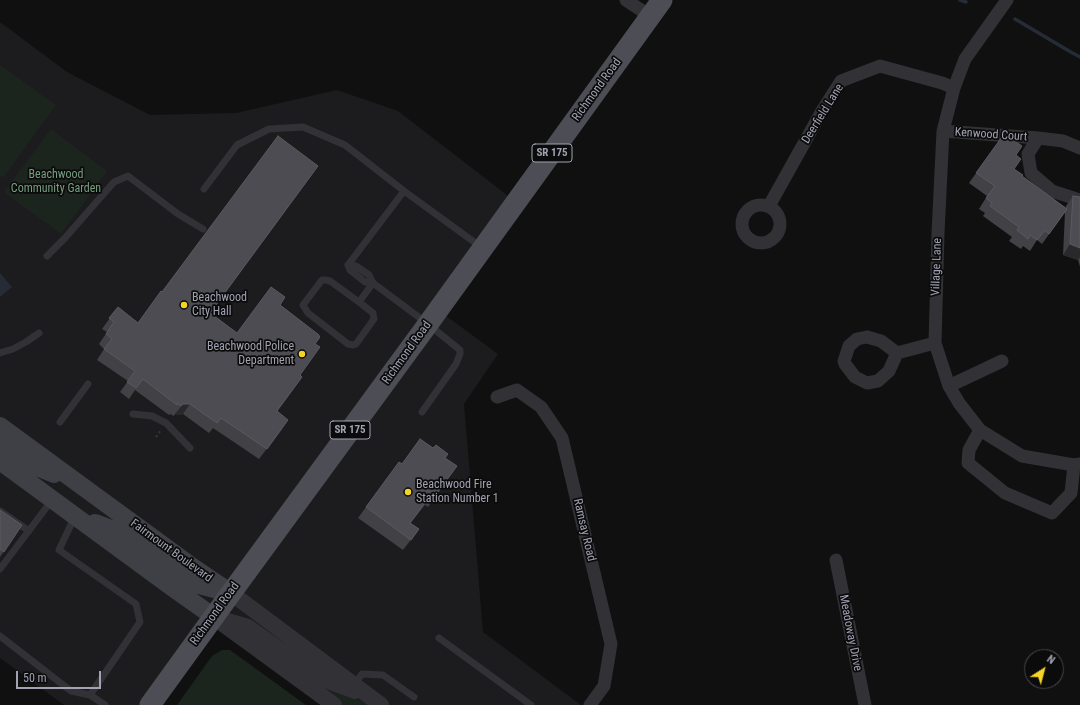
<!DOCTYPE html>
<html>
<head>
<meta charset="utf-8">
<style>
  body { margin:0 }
  #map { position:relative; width:1080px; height:705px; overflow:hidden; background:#101011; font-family:"Roboto Condensed",sans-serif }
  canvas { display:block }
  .north { position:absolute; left:1024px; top:649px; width:40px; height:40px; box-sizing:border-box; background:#0b0b0c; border:1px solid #47484e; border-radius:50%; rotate:36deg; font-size:11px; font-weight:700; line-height:16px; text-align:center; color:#a1a3b2 }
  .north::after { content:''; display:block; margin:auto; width:14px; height:18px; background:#f4d526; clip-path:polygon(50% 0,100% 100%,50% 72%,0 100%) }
  .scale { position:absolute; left:16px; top:671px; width:85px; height:18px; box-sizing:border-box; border:2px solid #a1a3b2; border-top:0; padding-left:5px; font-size:12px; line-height:14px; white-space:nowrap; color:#a1a3b2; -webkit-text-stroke:3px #0b0b0c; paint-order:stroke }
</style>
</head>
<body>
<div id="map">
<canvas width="1080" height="705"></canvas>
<div class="north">N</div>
<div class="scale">50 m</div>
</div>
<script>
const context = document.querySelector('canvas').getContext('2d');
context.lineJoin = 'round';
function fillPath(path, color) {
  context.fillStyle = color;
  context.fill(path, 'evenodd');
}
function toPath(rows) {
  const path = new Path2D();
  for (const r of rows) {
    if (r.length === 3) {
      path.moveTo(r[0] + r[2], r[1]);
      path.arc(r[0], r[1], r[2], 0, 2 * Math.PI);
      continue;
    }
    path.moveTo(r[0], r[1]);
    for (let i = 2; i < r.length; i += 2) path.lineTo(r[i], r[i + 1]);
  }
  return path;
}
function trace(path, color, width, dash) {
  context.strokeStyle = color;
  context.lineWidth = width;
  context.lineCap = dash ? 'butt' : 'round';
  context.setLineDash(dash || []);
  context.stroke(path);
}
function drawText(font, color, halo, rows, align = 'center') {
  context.font = font + ' "Roboto Condensed",sans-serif';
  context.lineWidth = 3.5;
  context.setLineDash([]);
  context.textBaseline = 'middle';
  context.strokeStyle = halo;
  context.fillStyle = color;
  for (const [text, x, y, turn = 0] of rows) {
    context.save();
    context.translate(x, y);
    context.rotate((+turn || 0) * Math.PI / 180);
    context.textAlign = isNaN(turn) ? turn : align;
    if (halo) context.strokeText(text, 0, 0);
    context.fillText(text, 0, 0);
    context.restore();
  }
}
const built = toPath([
  [0,22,67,72,150,115,236,113,337,90,398,111,516,202,438,310,498,354,464,404,483,632,581,705,333,705,214,617,150,705,64,705,0,658]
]);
const green = toPath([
  [0,65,56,105,3,178,0,175],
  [51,129,107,171,61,234,4,192],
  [222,650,230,650,306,705,177,705,212,656],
  [318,683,369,704,370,705,339,705]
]);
const water = toPath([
  [0,273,12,287,0,297]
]);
const stream = toPath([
  [960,0,966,2],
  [1015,19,1069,51,1080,57]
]);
const path = toPath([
  [156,437,161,430]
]);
const service = toPath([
  [204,189,237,145,269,129,303,127,345,145,404,191],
  [47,256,65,238,114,182,128,176,178,214,203,229],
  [348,265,404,191,481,247],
  [348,265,356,266,369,275,373,283],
  [348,265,350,270,365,282,373,283],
  [359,302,373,313,374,319,356,344,353,345,348,344,308,313,303,305,322,280,326,280,330,281,359,302,373,283,428,324,460,350,460,354,456,364,422,412],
  [0,353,13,349,26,342,39,333],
  [133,414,152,416,166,423,190,448],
  [60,422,88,384],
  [0,511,29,531],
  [0,569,52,500],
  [0,636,71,691,90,695,140,622,136,604,59,550,75,516],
  [439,638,531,705],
  [354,685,362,674,383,675,414,697],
  [90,695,105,705]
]);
const minor = toPath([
  [626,0,650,16],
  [1007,0,965,59,954,88,943,131,938,233,935,343,949,386,959,403,980,430,1022,456,1074,465,1080,464],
  [943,131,1038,138],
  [1080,148,1063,141,1038,138,1028,154,1031,173,1052,191,1080,200],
  [761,224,19],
  [769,206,822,111,841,81,880,66,942,83,954,88],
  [867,337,881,341,897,353,889,371,878,381,867,383,855,377,845,364,844,361,849,346,857,339,867,337],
  [897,353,935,343],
  [949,386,1002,361],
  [497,397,517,390,541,407,562,438,611,644,604,686,590,705],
  [980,430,969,450,968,463,1005,493,1052,513,1071,493,1074,465],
  [836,560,865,705]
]);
const tertiary = toPath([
  [231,593,381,705],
  [214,617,248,627,320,678,355,691],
  [223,624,334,705]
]);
const secondary = toPath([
  [0,426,194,568,231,593],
  [0,445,22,461,54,474],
  [0,461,173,588,214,617],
  [95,523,119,532,188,582,218,590]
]);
const primary = toPath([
  [150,705,231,593,428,324,662,0]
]);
const wall = toPath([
  [1004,134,1016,155,1014,169,1022,176,1066,208,1066,206,1073,196,1080,197,1080,267,1078,260,1063,255,1065,212,1042,244,1037,240,1030,251,1023,246,1021,249,1009,241,1012,237,983,216,985,213,979,209,987,196,969,183],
  [285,297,280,305,315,344,277,411,281,430,259,459,213,428,209,433,183,414,179,415,175,414,174,416,170,414,169,415,135,390,129,399,120,392,128,381,97,360,104,349,99,344,107,332,102,329,118,307,138,323,211,313,237,333],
  [433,448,445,458,457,466,428,507,425,505,410,523,419,529,403,550,358,518,366,507,402,464],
  [0,510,22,525,0,557]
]);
const shadedWall = toPath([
  [1070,244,1080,248,1080,257,1078,260,1063,255],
  [183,404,190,404,183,414,179,415,175,414],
  [432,494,425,505,403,533,410,523],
  [419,529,412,540,403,550,411,540]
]);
const building = toPath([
  [1004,134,1022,146,1016,155,1021,159,1014,169,1023,175,1022,176,1067,209,1049,234,1045,230,1037,240,1030,235,1028,239,1017,230,1019,227,990,206,992,203,986,198,995,186,976,173,1004,134],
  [278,136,318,166,210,313,237,333,271,287,285,297,280,305,319,335,319,336,320,337,315,344,320,347,300,375,302,377,277,411,288,420,267,449,221,418,217,423,190,404,183,404,181,406,177,403,177,405,143,379,136,388,127,382,135,371,104,349,112,339,106,334,114,322,109,318,118,307,138,323,161,291,162,292,278,136],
  [1073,196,1080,197,1080,248,1070,244,1073,196],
  [420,439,433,448,436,445,448,454,445,458,457,466,435,496,432,494,410,523,419,529,411,540,366,507,399,462,402,464,420,439],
  [0,510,22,525,4,552,0,549,0,510]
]);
const markers = [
  [184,305,4,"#f4d526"],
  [302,354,4,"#f4d526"],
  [408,492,4,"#f4d526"]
];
const shields = [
  [552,153,40],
  [350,430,40]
];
const shieldNames = [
  ["SR 175",552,153],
  ["SR 175",350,430]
];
const streetNames = [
  ["Richmond Road",597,90,-54],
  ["Deerfield Lane",823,114,-58],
  ["Kenwood Court",991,135,4],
  ["Village Lane",937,267,-88],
  ["Richmond Road",407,353,-54],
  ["Ramsay Road",584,530,77],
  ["Fairmount Boulevard",171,551,36],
  ["Richmond Road",215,614,-54],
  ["Meadoway Drive",850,633,79]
];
const parkNames = [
  ["Beachwood",56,175],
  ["Community Garden",56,189]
];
const poiNames = [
  ["Beachwood",192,298],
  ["City Hall",192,312],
  ["Beachwood Police",294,347,"right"],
  ["Department",294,361,"right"],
  ["Beachwood Fire",416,485],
  ["Station Number 1",416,499]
];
fillPath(built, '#1c1c1e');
fillPath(green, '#1c241e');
fillPath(water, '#262c35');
trace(stream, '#262c35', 3.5);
trace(path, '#37373d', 2, [2, 3]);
trace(service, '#313136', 7);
trace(minor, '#313136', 13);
trace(tertiary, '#313136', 16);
trace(secondary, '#3f3f46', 18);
trace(primary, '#4d4d55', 21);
fillPath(wall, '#414146');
fillPath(shadedWall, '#29292c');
fillPath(building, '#4c4c52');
trace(building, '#595a61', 1);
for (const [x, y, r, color] of markers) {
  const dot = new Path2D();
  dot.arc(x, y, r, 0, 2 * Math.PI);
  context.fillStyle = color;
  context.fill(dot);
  trace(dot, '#0b0b0c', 1.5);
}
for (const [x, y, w] of shields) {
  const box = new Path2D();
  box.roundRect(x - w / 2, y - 9, w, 18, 3);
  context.fillStyle = '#0b0b0c';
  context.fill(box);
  trace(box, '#a1a3b2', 1);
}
drawText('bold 11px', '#a1a3b2', null, shieldNames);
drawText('12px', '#a1a3b2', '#0b0b0c', streetNames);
drawText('12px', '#779e81', '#0b0b0c', parkNames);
drawText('12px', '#a1a3b2', '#0b0b0c', poiNames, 'left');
</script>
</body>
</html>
